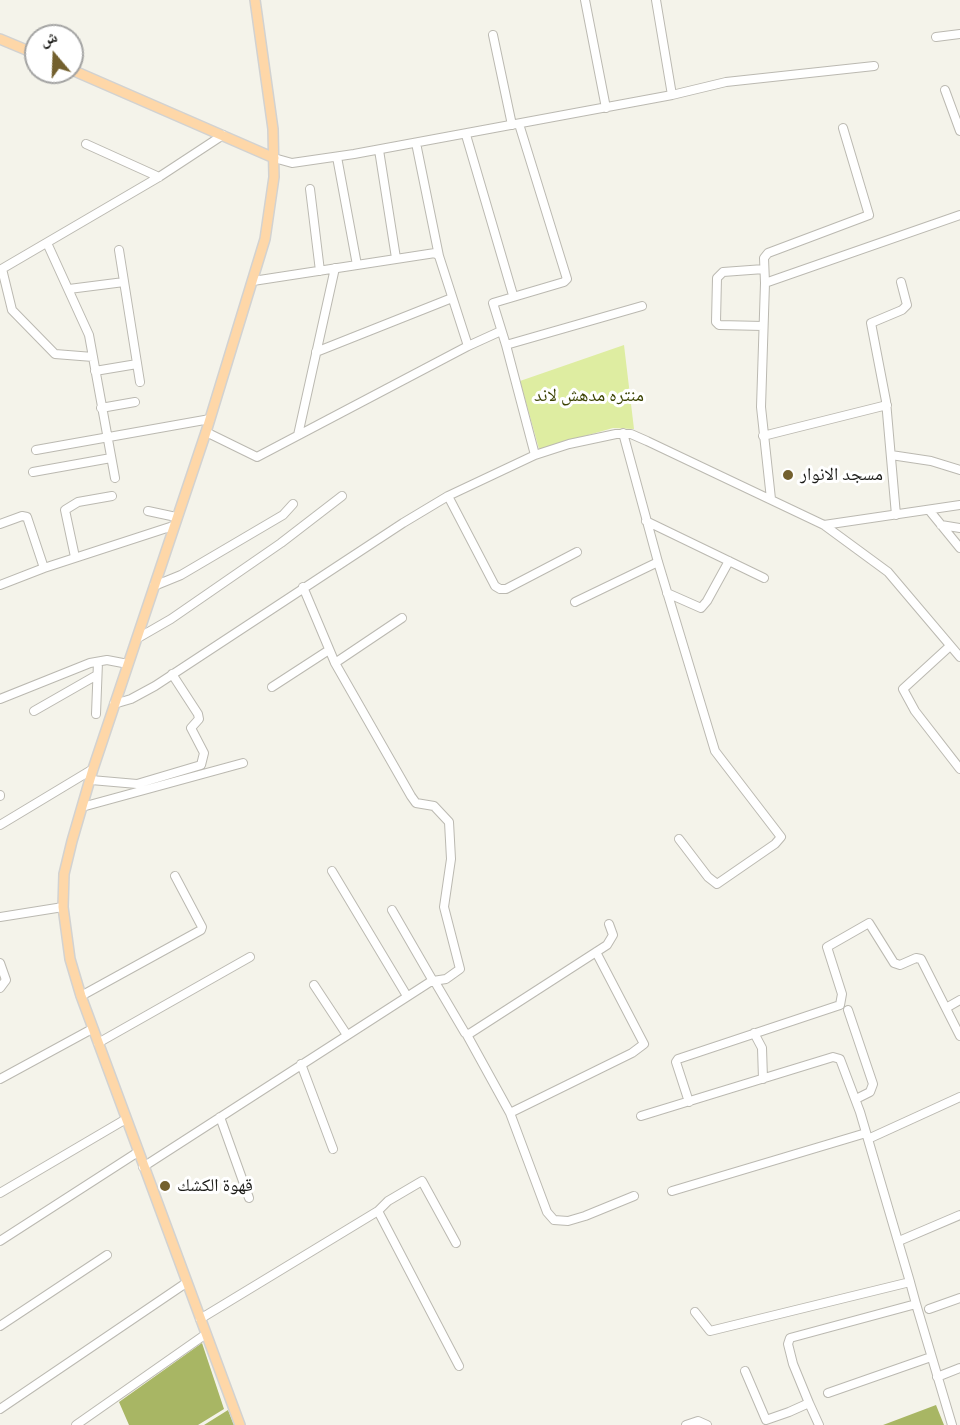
<!DOCTYPE html>
<html>
<head>
<meta charset="utf-8">
<style>
  body { margin:0 }
  #map { position:relative; width:960px; height:1425px; overflow:hidden; background:#f4f3ea; font-family:"Roboto Condensed","Noto Naskh Arabic",sans-serif }
  canvas { display:block }
  .north { position:absolute; left:24px; top:24px; width:60px; height:60px; box-sizing:border-box; background:#fff; border:2px solid #a4a4a3; border-radius:50%; rotate:341deg; font-size:16px; font-weight:700; line-height:24px; text-align:center; color:#1c1c19 }
  .north::after { content:''; display:block; margin:auto; width:21px; height:27px; background:#73602e; clip-path:polygon(50% 0,100% 100%,50% 72%,0 100%) }
</style>
</head>
<body>
<div id="map">
<canvas width="960" height="1425"></canvas>
<div class="north">ش</div>
</div>
<script>
const context = document.querySelector('canvas').getContext('2d');
context.lineJoin = 'round';
function fillPath(path, color) {
  context.fillStyle = color;
  context.fill(path, 'evenodd');
}
function toPath(rows) {
  const path = new Path2D();
  for (const r of rows) {
    path.moveTo(r[0], r[1]);
    for (let i = 2; i < r.length; i += 2) path.lineTo(r[i], r[i + 1]);
  }
  return path;
}
function trace(path, color, width, dash) {
  context.strokeStyle = color;
  context.lineWidth = width;
  context.lineCap = dash ? 'butt' : 'round';
  context.setLineDash(dash || []);
  context.stroke(path);
}
function drawText(font, color, halo, rows, align = 'center') {
  context.font = font + ' "Roboto Condensed","Noto Naskh Arabic",sans-serif';
  context.lineWidth = 6;
  context.setLineDash([]);
  context.textBaseline = 'middle';
  context.strokeStyle = halo;
  context.fillStyle = color;
  for (const [text, x, y, turn = 0] of rows) {
    context.save();
    context.translate(x, y);
    context.rotate((+turn || 0) * Math.PI / 180);
    context.textAlign = isNaN(turn) ? turn : align;
    if (halo) context.strokeText(text, 0, 0);
    context.fillText(text, 0, 0);
    context.restore();
  }
}
const green = toPath([
  [624,345,634,429,613,428,539,449,520,381]
]);
const forest = toPath([
  [202,1343,224,1409,198,1425,129,1425,119,1402],
  [936,1405,944,1425,883,1425],
  [228,1410,234,1425,204,1425]
]);
const minor = toPath([
  [585,0,606,108],
  [656,0,672,95],
  [493,35,512,125],
  [936,37,960,34],
  [945,90,960,131],
  [466,135,513,295],
  [416,143,439,256],
  [86,144,159,177],
  [379,150,396,258],
  [337,157,357,265],
  [274,158,292,163,354,154,672,95,726,82,874,66],
  [310,189,320,271],
  [47,243,89,335,115,478],
  [119,250,140,382],
  [2,269,12,310,55,354,93,357],
  [0,270,159,177,223,135],
  [765,283,764,258,768,253,869,215,843,128],
  [69,289,124,282],
  [763,326,719,325,716,322,717,278,723,272,764,269],
  [506,345,493,303,564,282,567,279,519,124],
  [468,346,501,331],
  [316,352,452,298],
  [95,371,137,364],
  [101,408,135,402],
  [206,432,257,457,468,346,439,256,435,253,253,281],
  [623,433,658,562,715,751,781,837,775,844,717,884,708,877,679,839],
  [298,435,335,268],
  [763,436,887,405],
  [36,450,210,419],
  [535,455,506,345,642,306],
  [891,455,931,461,960,470],
  [33,472,111,458],
  [448,496,495,586,500,589,506,589,577,552],
  [771,499,761,407,765,283,960,215],
  [929,510,960,548],
  [148,511,176,517],
  [896,515,886,401,871,323,902,310,907,305,901,282],
  [646,521,764,578],
  [0,524,22,516,27,517,44,568,173,526],
  [824,525,960,505],
  [941,525,960,528],
  [75,557,65,510,78,502,112,496],
  [0,585,44,568],
  [154,586,181,575,283,515,293,504],
  [303,587,335,663,411,796,416,803,434,806,449,822,451,859,444,907,460,969,446,979,433,981,392,910],
  [667,593,701,608,707,601,729,561],
  [575,602,658,562],
  [138,638,171,619,281,543,342,496],
  [950,646,903,689,915,711,960,769],
  [335,663,402,618],
  [272,687,329,650],
  [0,699,90,663,107,660,128,664],
  [114,704,131,699,155,686,403,523,448,496,535,455,569,444,616,434,631,434,647,441,824,525,888,572,960,657],
  [34,711,97,675],
  [96,714,98,662],
  [91,780,137,784,201,765,204,753,191,728,199,719,198,714,172,674],
  [0,795,0,796],
  [82,807,243,763],
  [0,825,93,769],
  [332,871,407,996],
  [0,917,63,907],
  [0,963,6,980,0,988],
  [314,985,347,1035],
  [81,996,201,930,202,927,175,876],
  [946,1008,960,1000],
  [848,1010,873,1084,870,1092,856,1099],
  [754,1033,762,1048,763,1079],
  [467,1035,510,1113,547,1212,554,1220,568,1221,585,1216,634,1196],
  [98,1043,250,957],
  [301,1064,333,1149],
  [0,1079,92,1029],
  [689,1102,676,1062,678,1059,840,1005,842,994,827,947,869,923,894,963,900,965,916,958,921,959,960,1036],
  [510,1113,632,1053,644,1044,596,952],
  [641,1116,833,1057,840,1059,860,1112,910,1282,710,1331,695,1312],
  [220,1117,249,1198],
  [868,1139,960,1097],
  [143,1167,430,982,435,982,465,1033,469,1034,607,945,613,935,609,924],
  [672,1191,866,1133],
  [0,1193,126,1119],
  [378,1211,388,1201,422,1181,456,1243],
  [0,1241,138,1152],
  [899,1241,960,1215],
  [910,1282,916,1304],
  [929,1309,960,1298],
  [200,1319,378,1211,459,1366],
  [0,1326,107,1255],
  [745,1371,766,1420,789,1412,809,1403,793,1364,788,1344,790,1338,916,1304,952,1425],
  [937,1377,960,1368],
  [828,1393,931,1357],
  [809,1403,819,1425],
  [0,1409,186,1283],
  [76,1425,206,1334],
  [686,1425,698,1421,707,1425]
]);
const major = toPath([
  [0,39,36,54],
  [72,70,274,158],
  [240,1425,81,996,70,959,63,907,64,874,72,841,93,769,206,432,265,239,274,177,273,129,255,0]
]);
const markers = [
  [788,475,6,"#73602e"],
  [165,1186,6,"#73602e"]
];
const parkNames = [
  ["منتره مدهش لاند",589,396]
];
const poiNames = [
  ["مسجد الانوار",800,475],
  ["قهوة الكشك",177,1186]
];
fillPath(green, '#deeda1');
fillPath(forest, '#a8b664');
trace(minor, '#bbb9b1', 10);
trace(major, '#d2d2d1', 12);
trace(minor, '#fff', 8);
trace(major, '#fed7a8', 9);
for (const [x, y, r, color] of markers) {
  const dot = new Path2D();
  dot.arc(x, y, r, 0, 2 * Math.PI);
  context.fillStyle = color;
  context.fill(dot);
  trace(dot, '#fff', 2);
}
drawText('18px', '#3c4403', '#fff', parkNames);
drawText('18px', '#1c1c19', '#fff', poiNames, 'left');
</script>
</body>
</html>
